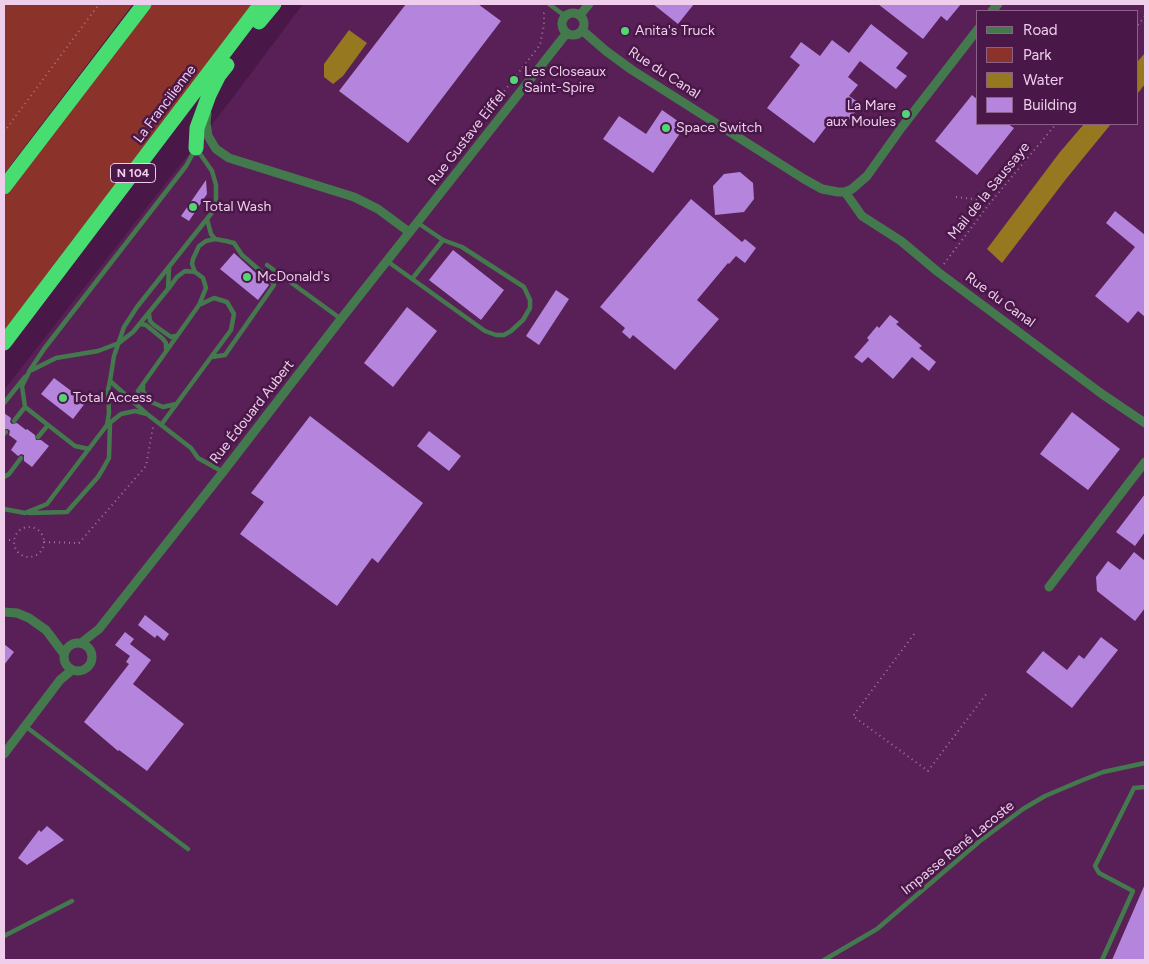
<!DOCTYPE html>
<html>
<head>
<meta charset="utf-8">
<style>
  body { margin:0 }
  #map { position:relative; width:1149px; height:964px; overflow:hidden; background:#491748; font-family:Figtree,sans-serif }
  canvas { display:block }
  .frame { position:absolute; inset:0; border:5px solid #eeceeb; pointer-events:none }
  .legend { position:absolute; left:976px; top:10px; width:162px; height:115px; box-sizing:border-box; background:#491748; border:1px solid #8b6089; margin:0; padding:6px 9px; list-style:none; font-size:15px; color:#eeceeb }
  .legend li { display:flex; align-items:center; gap:10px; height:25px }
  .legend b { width:25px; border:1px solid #8b6089 }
</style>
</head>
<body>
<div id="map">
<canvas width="1149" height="964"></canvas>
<div class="frame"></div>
<ul class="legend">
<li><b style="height:6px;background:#44794e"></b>Road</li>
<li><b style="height:14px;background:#8b332a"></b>Park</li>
<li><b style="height:14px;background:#967821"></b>Water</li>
<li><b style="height:14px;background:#b584dc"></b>Building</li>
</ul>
</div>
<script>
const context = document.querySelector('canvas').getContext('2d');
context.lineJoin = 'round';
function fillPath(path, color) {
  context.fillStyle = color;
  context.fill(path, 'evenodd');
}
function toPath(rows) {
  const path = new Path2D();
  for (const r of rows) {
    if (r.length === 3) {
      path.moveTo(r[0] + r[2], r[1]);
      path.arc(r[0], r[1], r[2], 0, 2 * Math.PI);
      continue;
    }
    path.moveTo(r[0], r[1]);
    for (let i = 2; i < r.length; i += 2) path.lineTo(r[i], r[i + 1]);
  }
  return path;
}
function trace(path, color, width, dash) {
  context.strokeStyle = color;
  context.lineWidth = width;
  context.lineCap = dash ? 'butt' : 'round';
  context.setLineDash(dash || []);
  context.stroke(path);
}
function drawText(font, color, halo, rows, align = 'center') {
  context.font = font + ' Figtree,sans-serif';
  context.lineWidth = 5;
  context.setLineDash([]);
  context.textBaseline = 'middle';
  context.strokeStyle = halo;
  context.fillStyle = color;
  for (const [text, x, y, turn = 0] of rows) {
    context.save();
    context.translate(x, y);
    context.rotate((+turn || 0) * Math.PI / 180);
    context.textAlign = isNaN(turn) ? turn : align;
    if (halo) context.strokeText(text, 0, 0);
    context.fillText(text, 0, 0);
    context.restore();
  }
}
const built = toPath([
  [303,4,1145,4,1145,960,4,960,4,390,231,100],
  [978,11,1138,11,1138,124,978,124]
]);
const green = toPath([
  [4,4,133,4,4,174],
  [152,4,252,4,4,333,4,197]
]);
const water = toPath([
  [349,30,367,43,343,76,333,84,324,77,324,64],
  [1145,53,1145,84,1138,93,1138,61],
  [1084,124,1111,124,1066,179,1002,263,987,249,1060,152]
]);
const building = toPath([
  [406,4,478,4,501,21,408,143,339,91],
  [653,4,694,4,678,24],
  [878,4,961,4,947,21,941,16,923,39],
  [871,24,908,53,896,68,907,76,896,89,860,61,848,77,858,85,849,96,861,104,844,127,833,118,814,143,767,108,800,65,790,57,801,42,820,56,832,40,849,53],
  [972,95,978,100,978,124,1008,124,1014,128,977,175,935,141],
  [662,110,685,126,653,173,603,139,619,116,646,134],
  [740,172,753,183,754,199,744,212,715,215,713,186,724,174],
  [206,180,207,194,189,221,181,216],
  [691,199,742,242,745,239,756,248,745,263,736,256,729,264,728,263,697,300,719,319,675,370,633,335,630,339,622,332,625,328,600,307],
  [1115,211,1145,235,1145,317,1138,311,1128,323,1095,296,1135,247,1106,223],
  [453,250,504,290,481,320,429,280],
  [234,253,269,285,258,300,220,269],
  [556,290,569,299,539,345,526,336],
  [407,307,437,331,393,387,364,363],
  [890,315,899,322,896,324,922,346,919,348,936,362,929,371,912,357,893,379,868,357,862,363,854,357,869,340,867,338,877,326,879,328],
  [54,378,86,402,73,419,41,394],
  [1072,412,1120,449,1088,490,1040,454],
  [4,413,11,418,10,422,12,424,17,423,26,430,27,429,35,435,36,440,41,440,49,446,32,467,24,461,24,455,21,454,18,456,11,450,17,441,9,435,10,431,8,429,4,429],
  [310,416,423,503,378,563,372,558,337,606,240,534,264,502,251,493],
  [429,431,461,456,449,471,417,446],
  [1145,494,1145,532,1135,546,1116,532],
  [1134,552,1145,561,1145,608,1135,621,1097,591,1096,577,1108,561,1120,570],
  [145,615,169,634,164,641,157,635,155,638,138,625],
  [125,632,134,639,130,644,151,660,133,684,184,724,147,771,119,750,118,751,84,722,129,664,126,662,130,656,115,645],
  [1101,637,1118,650,1072,708,1026,672,1043,651,1067,670,1079,655,1084,659],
  [4,644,14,652,4,665],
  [47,826,64,840,27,865,18,858,39,830,41,832],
  [1145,884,1145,956,1144,960,1112,960]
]);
const path = toPath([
  [1138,25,1145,16],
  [495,103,540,45,544,25,544,13,546,10],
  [4,132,99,4],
  [956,197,973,199,990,203],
  [944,264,990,203,1056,124],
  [29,542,15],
  [4,540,14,540],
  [44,542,79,543,146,466,153,427],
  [914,634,853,716,928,771,987,693]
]);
const lane = toPath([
  [549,4,565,16],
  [207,219,211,234,215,239],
  [387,261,485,331,496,335,504,335,511,331,523,320,530,308,530,300,524,287,462,247,443,240,418,223],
  [267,265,341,319],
  [195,272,192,264,193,259,199,246,206,241,215,239,226,241,234,243,242,255,271,280,274,285,225,355,212,357],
  [412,279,443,240],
  [169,288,177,277,185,271,195,272,203,278,206,288,199,305],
  [149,314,150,321,154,325,171,337,175,336],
  [141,324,146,325,163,339,166,343,166,349],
  [32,370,56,358,98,351,119,343,133,332,168,289,169,268],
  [110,381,147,414,191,448,198,458,223,472],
  [143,385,143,391,149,401,163,407,176,404],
  [4,403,25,377],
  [137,404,138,391,199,305,214,298,227,302,234,314,231,330,161,425],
  [14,421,25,407],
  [48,425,75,446,89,449],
  [4,434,6,432],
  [38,437,48,425,25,407,22,386,30,370,44,349,186,166,196,148,212,171,216,185,216,201,214,210,137,307,124,327,114,356,110,381,108,390,109,413,107,425],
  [4,477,9,474,21,458],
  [4,509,25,513,47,504,107,425,121,414,135,411,147,414],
  [29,513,67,512,98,477,104,467,109,458,110,423],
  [25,726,188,849],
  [4,936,72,901],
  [824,960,877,929,980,841,1023,809,1045,796,1078,782,1103,772,1145,763],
  [1102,960,1133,891,1099,873,1095,866,1134,788,1145,787]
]);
const street = toPath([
  [992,11,998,4],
  [573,24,11],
  [580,15,589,4],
  [583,31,606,51,632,70,804,179,822,189,838,192,845,192,852,189,867,176,902,127,978,29],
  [207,114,206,123,208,136,216,149,229,158,354,197,378,209,409,232],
  [845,192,862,216,901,241,938,272,1102,394,1145,423],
  [1049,587,1145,462],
  [4,612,17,613,29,618,46,630,64,654],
  [78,657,14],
  [81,643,99,629,223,472,341,319,566,34],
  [4,754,60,680,72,670]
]);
const highway = toPath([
  [259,22,274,4],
  [196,148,197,128,209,95,219,75,227,65],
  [4,187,144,4],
  [4,343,261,4]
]);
const markers = [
  [625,31,5,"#52d673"],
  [514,80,5,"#52d673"],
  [906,114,5,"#52d673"],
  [666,128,5,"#52d673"],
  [193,207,5,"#52d673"],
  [247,277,5,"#52d673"],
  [63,398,5,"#52d673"]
];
const shields = [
  [133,173,45]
];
const shieldNames = [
  ["N 104",133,173]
];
const poiNames = [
  ["Anita's Truck",635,31],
  ["Les Closeaux",524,72],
  ["Saint-Spire",524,88],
  ["La Mare",896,106,"right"],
  ["aux Moules",896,122,"right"],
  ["Space Switch",676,128],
  ["Total Wash",203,207],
  ["McDonald's",257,277],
  ["Total Access",73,398]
];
const streetNames = [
  ["Rue du Canal",664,73,33],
  ["La Francilienne",165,104,-53],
  ["Rue Gustave Eiffel",467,138,-52],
  ["Mail de la Saussaye",989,191,-51],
  ["Rue du Canal",1000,300,36],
  ["Rue Édouard Aubert",252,412,-52],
  ["Impasse René Lacoste",958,848,-39]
];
fillPath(built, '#582056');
fillPath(green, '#8b332a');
fillPath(water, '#967821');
fillPath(building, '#b584dc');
trace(path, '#9e759c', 2, [1, 4]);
trace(lane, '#44794e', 4.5);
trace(street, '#44794e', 9);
trace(highway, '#48dd71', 15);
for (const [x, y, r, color] of markers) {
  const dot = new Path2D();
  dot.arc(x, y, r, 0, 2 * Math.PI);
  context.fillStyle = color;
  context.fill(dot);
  trace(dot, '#491748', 2);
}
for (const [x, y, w] of shields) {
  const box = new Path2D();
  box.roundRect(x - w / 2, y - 9.5, w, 19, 4);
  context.fillStyle = '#491748';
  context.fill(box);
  trace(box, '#eeceeb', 1);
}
drawText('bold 12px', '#eeceeb', null, shieldNames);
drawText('14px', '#eeceeb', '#491748', poiNames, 'left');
drawText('14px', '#eeceeb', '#491748', streetNames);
</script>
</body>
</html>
